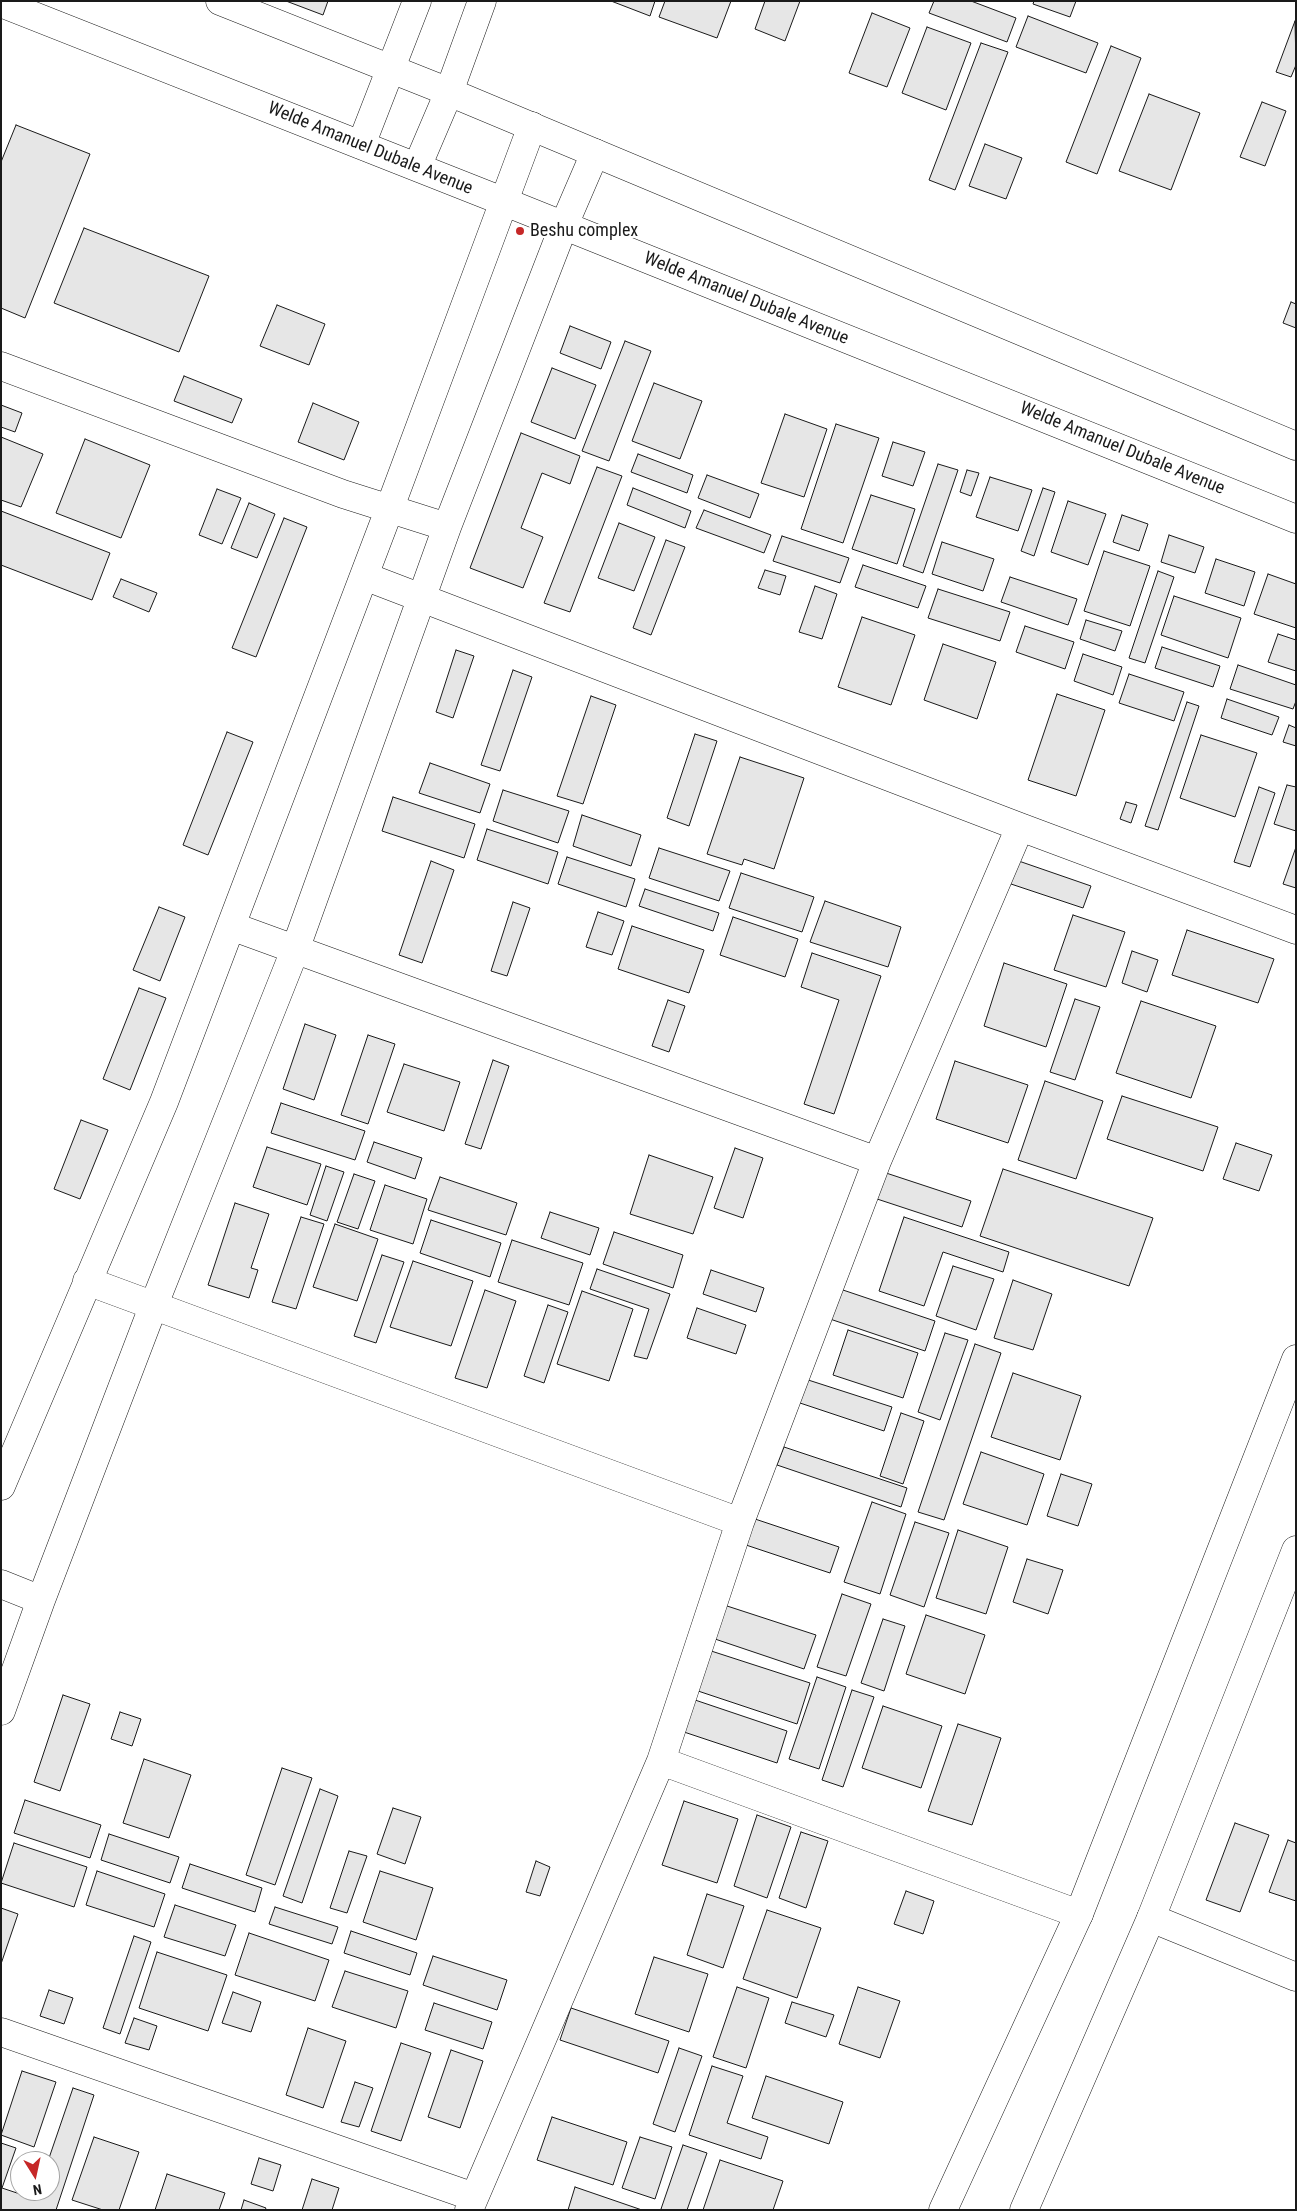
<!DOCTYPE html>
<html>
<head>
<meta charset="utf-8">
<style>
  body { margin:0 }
  #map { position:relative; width:1297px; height:2211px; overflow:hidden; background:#fff; font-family:"Roboto Condensed",sans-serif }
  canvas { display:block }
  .frame { position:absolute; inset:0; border:2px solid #1a1a1a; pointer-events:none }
  .north { position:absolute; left:10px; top:2151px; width:50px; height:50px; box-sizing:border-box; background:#fff; border:1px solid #a3a3a3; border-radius:50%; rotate:170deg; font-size:14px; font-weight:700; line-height:20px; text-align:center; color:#1a1a1a }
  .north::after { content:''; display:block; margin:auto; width:18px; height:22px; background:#c62828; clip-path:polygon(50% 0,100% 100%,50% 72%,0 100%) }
</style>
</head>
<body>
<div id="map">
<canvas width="1297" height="2211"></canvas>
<div class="frame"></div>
<div class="north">N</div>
</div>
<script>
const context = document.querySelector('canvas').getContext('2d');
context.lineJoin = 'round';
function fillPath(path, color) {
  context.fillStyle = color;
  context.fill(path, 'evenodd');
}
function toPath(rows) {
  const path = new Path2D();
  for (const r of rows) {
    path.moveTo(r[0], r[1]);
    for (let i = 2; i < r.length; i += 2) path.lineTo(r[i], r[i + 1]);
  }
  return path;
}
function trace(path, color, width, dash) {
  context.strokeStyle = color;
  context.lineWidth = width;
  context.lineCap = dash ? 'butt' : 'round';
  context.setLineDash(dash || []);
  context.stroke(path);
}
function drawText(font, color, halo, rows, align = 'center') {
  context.font = font + ' "Roboto Condensed",sans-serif';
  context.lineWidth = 4;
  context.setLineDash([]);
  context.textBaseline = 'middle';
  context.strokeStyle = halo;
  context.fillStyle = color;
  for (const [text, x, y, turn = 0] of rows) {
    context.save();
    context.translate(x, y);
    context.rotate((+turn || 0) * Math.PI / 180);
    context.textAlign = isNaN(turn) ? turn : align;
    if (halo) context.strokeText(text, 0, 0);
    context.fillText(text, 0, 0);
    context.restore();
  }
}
const building = toPath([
  [286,1,328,1,323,15,286,1],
  [611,1,655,1,650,16,611,1],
  [665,1,731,1,717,38,659,17,665,1],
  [765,1,800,1,785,41,755,29,765,1],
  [934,1,971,1,1016,18,1007,42,929,13,934,1],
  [1034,1,1076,1,1070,17,1033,4,1034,1],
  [872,13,910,28,887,87,849,73,872,13],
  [1028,16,1098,43,1086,73,1016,47,1028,16],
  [1295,21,1296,65,1291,77,1276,72,1295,21],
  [927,27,971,43,946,110,902,93,927,27],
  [981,43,1008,52,955,190,929,180,981,43],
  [1111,46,1141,58,1097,174,1066,162,1111,46],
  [1149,94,1200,113,1171,190,1119,171,1149,94],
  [1262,102,1286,111,1265,166,1240,157,1262,102],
  [16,125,90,154,25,318,1,308,1,162,16,125],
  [985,144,1022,158,1006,199,969,186,985,144],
  [84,228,209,276,179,352,54,303,84,228],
  [1291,302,1296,304,1296,328,1283,323,1291,302],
  [277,305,325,324,309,365,260,346,277,305],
  [570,326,611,342,601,369,560,353,570,326],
  [625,341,651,351,609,461,582,451,625,341],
  [552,368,596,385,575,439,531,422,552,368],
  [184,376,242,399,232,423,174,401,184,376],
  [654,383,702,401,680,459,632,441,654,383],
  [313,403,359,422,344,460,298,442,313,403],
  [1,405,22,413,15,432,1,427,1,405],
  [785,414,827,429,804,497,761,483,785,414],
  [836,424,879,438,843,543,801,529,836,424],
  [521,433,580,456,570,484,542,473,521,528,543,537,523,588,470,568,521,433],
  [1,437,43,454,21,507,1,500,1,437],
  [85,439,150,465,121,538,56,513,85,439],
  [893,442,925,452,913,486,882,476,893,442],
  [638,454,693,475,687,493,631,472,638,454],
  [938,464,958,470,923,573,903,566,938,464],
  [597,467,622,476,570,612,544,603,597,467],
  [967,470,979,473,971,496,960,492,967,470],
  [707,475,759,494,750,518,698,498,707,475],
  [990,477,1032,490,1018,531,976,517,990,477],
  [633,488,691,511,685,528,627,505,633,488],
  [1043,488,1055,492,1034,556,1021,551,1043,488],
  [217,489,241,498,222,544,199,535,217,489],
  [871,495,915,509,897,564,852,549,871,495],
  [1068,501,1106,514,1088,565,1051,552,1068,501],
  [249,503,275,514,257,558,231,548,249,503],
  [704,510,771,535,764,553,696,528,704,510],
  [1,511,110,553,92,600,1,565,1,511],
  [1122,515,1148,524,1139,551,1113,542,1122,515],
  [284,518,307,527,256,657,232,648,284,518],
  [619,523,655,537,634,591,598,578,619,523],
  [1169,535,1204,547,1195,573,1161,562,1169,535],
  [782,536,849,558,840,583,773,561,782,536],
  [666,540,685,547,651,635,633,628,666,540],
  [942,542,994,559,983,591,932,574,942,542],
  [1104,551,1150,566,1130,626,1084,611,1104,551],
  [1216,559,1255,572,1244,606,1205,593,1216,559],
  [863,565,926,586,918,608,855,587,863,565],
  [765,570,786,576,780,595,758,588,765,570],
  [1158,571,1174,577,1145,663,1129,658,1158,571],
  [1268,574,1296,584,1296,628,1254,614,1268,574],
  [1010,577,1077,599,1068,625,1001,602,1010,577],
  [121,579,157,593,149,612,113,597,121,579],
  [815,586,837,594,822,639,799,632,815,586],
  [938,589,1010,612,1000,641,928,618,938,589],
  [1174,596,1241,618,1228,658,1161,635,1174,596],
  [862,617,915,635,891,705,838,687,862,617],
  [1086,620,1122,631,1115,651,1080,639,1086,620],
  [1025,626,1074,642,1065,669,1016,652,1025,626],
  [1278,634,1296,640,1296,671,1268,662,1278,634],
  [943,644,996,662,977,719,924,700,943,644],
  [1162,647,1220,666,1213,687,1155,668,1162,647],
  [456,650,474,656,453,718,436,712,456,650],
  [1083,654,1122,667,1113,695,1074,681,1083,654],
  [1238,665,1296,685,1296,701,1293,709,1230,689,1238,665],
  [513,670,532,677,500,771,481,765,513,670],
  [1129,674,1184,692,1174,721,1119,703,1129,674],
  [1057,694,1105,710,1076,796,1028,780,1057,694],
  [591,696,616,705,583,804,557,796,591,696],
  [1227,699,1279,717,1272,735,1221,718,1227,699],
  [1187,702,1199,706,1158,830,1145,826,1187,702],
  [1289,725,1296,728,1296,746,1283,742,1289,725],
  [227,732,253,742,208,855,183,845,227,732],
  [695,734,717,741,689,826,667,818,695,734],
  [1201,735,1257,753,1235,817,1180,798,1201,735],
  [740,757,804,778,774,869,744,859,742,865,707,854,740,757],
  [430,763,490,784,480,813,419,793,430,763],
  [1287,785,1296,787,1296,831,1274,824,1287,785],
  [1259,787,1275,793,1250,867,1234,862,1259,787],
  [503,790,569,811,558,843,493,821,503,790],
  [393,797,475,824,464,858,382,831,393,797],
  [1126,802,1137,805,1131,823,1120,819,1126,802],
  [582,815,641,835,631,866,573,846,582,815],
  [487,829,558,852,548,884,477,860,487,829],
  [1296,847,1296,888,1283,884,1296,847],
  [659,848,730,871,719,901,649,878,659,848],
  [567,857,635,879,626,907,558,884,567,857],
  [1010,858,1091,886,1083,908,1002,881,1010,858],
  [431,861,454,870,422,963,399,955,431,861],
  [741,873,814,897,802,932,729,908,741,873],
  [645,889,719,913,713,931,639,906,645,889],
  [825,901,901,927,888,967,810,942,825,901],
  [513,902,530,908,507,976,491,971,513,902],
  [159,907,185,917,160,981,133,970,159,907],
  [598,912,624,921,612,955,586,947,598,912],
  [1073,915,1125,932,1106,987,1054,970,1073,915],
  [733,917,798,939,785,977,720,955,733,917],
  [632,926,704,950,689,993,618,969,632,926],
  [1187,930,1274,959,1258,1003,1172,975,1187,930],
  [1132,951,1158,960,1147,992,1122,983,1132,951],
  [812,953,881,976,834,1114,804,1104,839,1000,801,987,812,953],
  [1004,963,1067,984,1046,1047,984,1026,1004,963],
  [139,988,166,998,130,1090,103,1079,139,988],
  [1075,999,1100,1007,1075,1080,1050,1072,1075,999],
  [668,1000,685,1006,669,1052,652,1046,668,1000],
  [1141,1001,1216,1026,1191,1098,1116,1073,1141,1001],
  [305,1024,336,1035,314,1100,283,1089,305,1024],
  [368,1035,395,1044,368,1124,341,1115,368,1035],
  [493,1060,509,1066,481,1149,465,1144,493,1060],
  [955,1061,1028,1085,1008,1143,936,1119,955,1061],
  [404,1064,460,1082,444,1131,387,1112,404,1064],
  [1045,1081,1103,1101,1076,1179,1018,1160,1045,1081],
  [1122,1096,1218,1127,1203,1171,1107,1139,1122,1096],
  [281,1103,365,1131,355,1160,271,1133,281,1103],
  [81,1120,108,1130,80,1199,54,1189,81,1120],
  [374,1142,422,1158,415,1179,367,1162,374,1142],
  [1236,1143,1272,1155,1259,1191,1223,1179,1236,1143],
  [267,1147,321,1164,307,1205,253,1187,267,1147],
  [735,1148,763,1158,743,1218,714,1208,735,1148],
  [649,1155,713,1177,693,1234,630,1214,649,1155],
  [326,1166,344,1172,327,1221,310,1215,326,1166],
  [1003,1169,1153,1218,1129,1286,980,1236,1003,1169],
  [877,1170,971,1201,962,1227,868,1196,877,1170],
  [354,1174,375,1181,358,1229,337,1222,354,1174],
  [440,1177,517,1203,506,1235,428,1210,440,1177],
  [385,1185,427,1199,413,1244,370,1230,385,1185],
  [235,1203,269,1214,251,1268,258,1270,249,1298,208,1285,235,1203],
  [550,1212,599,1228,590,1255,541,1238,550,1212],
  [301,1217,324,1224,296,1309,272,1302,301,1217],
  [904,1217,1009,1252,1003,1272,943,1252,924,1306,879,1291,904,1217],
  [431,1220,501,1243,490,1277,420,1253,431,1220],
  [335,1224,378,1239,357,1301,313,1287,335,1224],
  [614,1232,683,1255,673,1288,603,1264,614,1232],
  [512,1240,583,1263,569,1305,498,1282,512,1240],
  [382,1255,404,1262,376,1343,354,1336,382,1255],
  [413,1261,473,1281,451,1346,390,1327,413,1261],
  [953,1266,994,1279,976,1330,936,1316,953,1266],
  [597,1269,670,1294,647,1359,634,1356,649,1309,590,1289,597,1269],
  [711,1270,764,1288,756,1312,703,1294,711,1270],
  [1013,1280,1052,1294,1033,1350,994,1338,1013,1280],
  [831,1286,935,1321,925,1351,821,1316,831,1286],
  [485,1290,516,1301,487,1388,455,1378,485,1290],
  [582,1291,633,1309,609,1381,557,1364,582,1291],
  [548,1305,568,1312,544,1383,524,1376,548,1305],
  [697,1308,746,1325,736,1354,687,1338,697,1308],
  [848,1330,918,1353,903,1398,833,1375,848,1330],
  [945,1333,968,1340,940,1420,918,1412,945,1333],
  [975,1344,1001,1353,944,1520,918,1512,975,1344],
  [1013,1373,1081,1396,1060,1460,991,1437,1013,1373],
  [802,1378,892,1407,884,1431,794,1401,802,1378],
  [901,1413,924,1421,903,1484,880,1476,901,1413],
  [784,1447,907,1488,901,1507,777,1465,784,1447],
  [981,1452,1044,1474,1027,1525,963,1504,981,1452],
  [1061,1474,1092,1484,1078,1526,1047,1516,1061,1474],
  [872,1502,906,1514,880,1594,844,1582,872,1502],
  [755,1519,839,1547,830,1573,746,1545,755,1519],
  [915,1522,949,1533,924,1607,890,1595,915,1522],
  [958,1530,1008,1547,986,1614,936,1598,958,1530],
  [1027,1559,1063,1570,1048,1614,1013,1602,1027,1559],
  [842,1594,871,1604,846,1676,817,1667,842,1594],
  [724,1605,816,1635,804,1669,712,1638,724,1605],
  [926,1615,985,1635,965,1694,906,1674,926,1615],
  [883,1619,905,1626,884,1691,861,1683,883,1619],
  [705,1649,810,1683,797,1724,692,1689,705,1649],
  [817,1677,846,1687,819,1769,789,1759,817,1677],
  [852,1690,874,1697,843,1787,822,1780,852,1690],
  [63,1695,90,1704,60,1791,34,1782,63,1695],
  [692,1699,787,1731,777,1763,681,1731,692,1699],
  [883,1706,942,1726,921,1788,862,1768,883,1706],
  [120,1712,141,1719,132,1746,111,1739,120,1712],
  [958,1724,1001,1738,972,1825,928,1811,958,1724],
  [144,1759,191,1775,169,1838,123,1823,144,1759],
  [282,1768,312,1778,275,1885,246,1875,282,1768],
  [320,1789,338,1796,302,1903,283,1896,320,1789],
  [25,1800,101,1825,90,1858,14,1833,25,1800],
  [684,1801,738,1819,717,1883,662,1865,684,1801],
  [393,1808,421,1817,405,1864,377,1854,393,1808],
  [757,1815,791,1827,767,1898,734,1886,757,1815],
  [1235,1823,1269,1835,1240,1912,1206,1900,1235,1823],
  [801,1832,828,1841,806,1908,779,1898,801,1832],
  [109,1834,179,1857,170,1883,101,1860,109,1834],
  [1288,1840,1296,1843,1296,1901,1269,1892,1288,1840],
  [14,1843,87,1867,74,1907,1,1883,14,1843],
  [349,1851,367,1856,347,1913,330,1908,349,1851],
  [536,1861,550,1867,540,1896,526,1892,536,1861],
  [190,1864,262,1888,255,1912,182,1888,190,1864],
  [97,1871,165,1894,154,1927,86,1905,97,1871],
  [380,1871,433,1888,416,1940,363,1922,380,1871],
  [906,1891,934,1901,923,1934,894,1924,906,1891],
  [707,1894,744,1906,723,1968,687,1955,707,1894],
  [175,1905,236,1925,225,1956,164,1937,175,1905],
  [275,1907,338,1927,332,1944,269,1924,275,1907],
  [1,1908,18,1914,1,1964,1,1908],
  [767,1910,821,1928,797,1998,743,1979,767,1910],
  [351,1931,417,1953,410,1975,344,1953,351,1931],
  [249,1933,329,1960,315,2001,235,1975,249,1933],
  [134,1936,151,1942,120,2034,103,2028,134,1936],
  [157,1952,227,1975,208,2031,139,2008,157,1952],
  [433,1956,507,1980,497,2010,423,1985,433,1956],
  [654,1957,708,1974,689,2032,635,2014,654,1957],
  [345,1971,408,1991,396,2028,332,2007,345,1971],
  [737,1987,769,1998,746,2068,713,2057,737,1987],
  [858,1987,900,2001,880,2058,839,2044,858,1987],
  [49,1990,73,1998,64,2024,40,2016,49,1990],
  [233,1992,261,2002,251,2032,222,2023,233,1992],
  [792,2002,834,2015,826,2037,785,2023,792,2002],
  [434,2003,492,2022,483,2049,425,2030,434,2003],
  [571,2008,669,2041,658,2073,560,2040,571,2008],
  [134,2018,157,2026,149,2050,125,2043,134,2018],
  [308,2028,346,2041,323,2108,286,2095,308,2028],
  [401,2043,431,2053,401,2141,371,2131,401,2043],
  [679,2048,702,2056,675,2132,653,2124,679,2048],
  [451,2050,483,2061,460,2128,428,2117,451,2050],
  [712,2066,743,2076,727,2123,768,2137,761,2159,689,2135,712,2066],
  [22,2071,56,2082,34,2147,1,2135,22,2071],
  [766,2076,843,2102,829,2144,752,2118,766,2076],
  [355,2082,373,2088,359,2127,341,2122,355,2082],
  [73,2088,94,2095,56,2210,1,2210,1,2143,16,2148,2,2188,35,2199,38,2191,50,2191,50,2161,48,2161,73,2088],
  [552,2117,627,2142,613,2185,537,2160,552,2117],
  [94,2137,139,2152,119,2210,103,2210,72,2200,94,2137],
  [640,2137,672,2147,655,2199,622,2188,640,2137],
  [683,2145,707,2153,687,2210,664,2210,661,2209,683,2145],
  [259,2158,281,2165,273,2191,251,2184,259,2158],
  [720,2160,783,2181,773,2210,703,2210,720,2160],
  [167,2174,225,2193,219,2210,155,2210,167,2174],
  [312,2179,339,2188,332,2210,302,2210,312,2179],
  [575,2187,642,2210,568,2210,575,2187],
  [244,2200,266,2208,265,2210,241,2210,244,2200]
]);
const street = toPath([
  [1,366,343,494,447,527],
  [364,576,1020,827,1296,930],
  [231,926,877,1161],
  [87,1281,740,1522],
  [1,1486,164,1102,389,510,532,126],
  [1,1584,41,1600],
  [1,1711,41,1600,153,1307,295,950,447,527,564,225,595,153],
  [661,1761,1079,1914],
  [1151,1918,1296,1977],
  [1,2032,474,2197],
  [469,2210,661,1761,740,1522,877,1161,1020,827]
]);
const secondary = toPath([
  [220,1,449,92,1296,446],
  [1,3,505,202,1296,519],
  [361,145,417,1],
  [417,167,449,92,482,1],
  [943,2210,1079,1914,1296,1359],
  [1024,2210,1151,1918,1296,1550]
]);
const markers = [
  [520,231,5,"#c62828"]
];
const streetNames = [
  ["Welde Amanuel Dubale Avenue",370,149,22],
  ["Welde Amanuel Dubale Avenue",746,299,22],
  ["Welde Amanuel Dubale Avenue",1122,449,22]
];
const poiNames = [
  ["Beshu complex",530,231]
];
fillPath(building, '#e6e6e6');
trace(building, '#1a1a1a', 1);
trace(street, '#1a1a1a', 29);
trace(secondary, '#1a1a1a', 29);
trace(street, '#fff', 28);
trace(secondary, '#fff', 28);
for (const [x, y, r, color] of markers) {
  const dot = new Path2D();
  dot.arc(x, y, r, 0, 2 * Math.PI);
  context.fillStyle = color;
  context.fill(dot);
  trace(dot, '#fff', 2);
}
drawText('18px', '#1a1a1a', '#fff', streetNames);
drawText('18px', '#1a1a1a', '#fff', poiNames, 'left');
</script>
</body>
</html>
